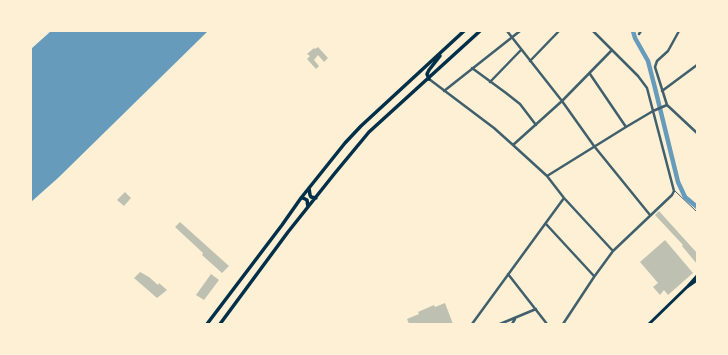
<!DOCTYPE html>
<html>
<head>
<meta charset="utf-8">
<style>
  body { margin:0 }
  #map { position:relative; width:728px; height:355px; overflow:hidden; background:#fdf0d5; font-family:Figtree,sans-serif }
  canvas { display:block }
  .frame { position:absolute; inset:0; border:32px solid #fdf0d5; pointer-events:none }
</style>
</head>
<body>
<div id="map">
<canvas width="728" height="355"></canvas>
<div class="frame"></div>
</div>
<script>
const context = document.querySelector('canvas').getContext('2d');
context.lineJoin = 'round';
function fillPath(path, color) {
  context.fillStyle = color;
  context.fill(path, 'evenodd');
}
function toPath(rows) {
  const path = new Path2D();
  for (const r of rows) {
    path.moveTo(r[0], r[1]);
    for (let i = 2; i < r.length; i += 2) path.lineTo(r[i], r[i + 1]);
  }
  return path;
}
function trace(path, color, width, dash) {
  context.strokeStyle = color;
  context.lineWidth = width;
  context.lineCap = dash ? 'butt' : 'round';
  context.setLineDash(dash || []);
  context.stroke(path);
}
const water = toPath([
  [51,31,208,31,58,178,31,202,31,49]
]);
const canal = toPath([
  [633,31,635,38,648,61,655,88,678,182,685,197,697,207]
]);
const building = toPath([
  [318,47,328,58,324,62,318,55,314,60,319,66,316,69,307,59,310,56,307,54,314,48,315,49],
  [125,192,131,198,124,206,117,200],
  [659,211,697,253,697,264,682,246,683,245,655,215],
  [180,222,229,266,222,273,202,255,203,253,175,227],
  [665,240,693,273,668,295,664,290,660,295,653,287,658,283,640,262],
  [140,272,149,277,158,285,159,283,167,290,157,298,134,278],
  [211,274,219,280,204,300,196,295],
  [445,303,453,324,409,324,407,319,419,314,418,312,434,305,435,307]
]);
const service = toPath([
  [675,191,697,212]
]);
const minor = toPath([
  [507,31,562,101,594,146,650,215],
  [679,31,668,51,657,61,655,67,667,105,697,133],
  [639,34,641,31],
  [530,61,559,31],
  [472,68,506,93,520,104,536,125],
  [590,74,626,127],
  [429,79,494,128,513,145,547,176,564,198,613,251],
  [490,82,521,50],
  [444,91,520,31],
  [662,91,697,65],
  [513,145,562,101,612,50],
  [547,176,626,127,653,111,667,105],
  [546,224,594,276],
  [508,274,547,324],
  [472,324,564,198],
  [500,324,536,309],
  [512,324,515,319],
  [563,324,594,277,613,251,672,195,674,191,647,88,638,76,593,31]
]);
const secondary = toPath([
  [688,286,697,276],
  [649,324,687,287,697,280]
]);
const primary = toPath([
  [429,79,427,74,429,70,440,56],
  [309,188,310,195,311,197,316,198],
  [301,198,303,198,307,200,308,207],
  [207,324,282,225,301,198,345,143,361,126,464,31],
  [220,324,288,232,335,173,369,132,480,31]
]);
fillPath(water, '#669bbc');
trace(canal, '#669bbc', 4.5);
fillPath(building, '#bec0b2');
trace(service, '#3f606c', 1);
trace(minor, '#3f606c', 2.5);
trace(secondary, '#003049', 3);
trace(primary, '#003049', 3.5);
</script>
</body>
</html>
